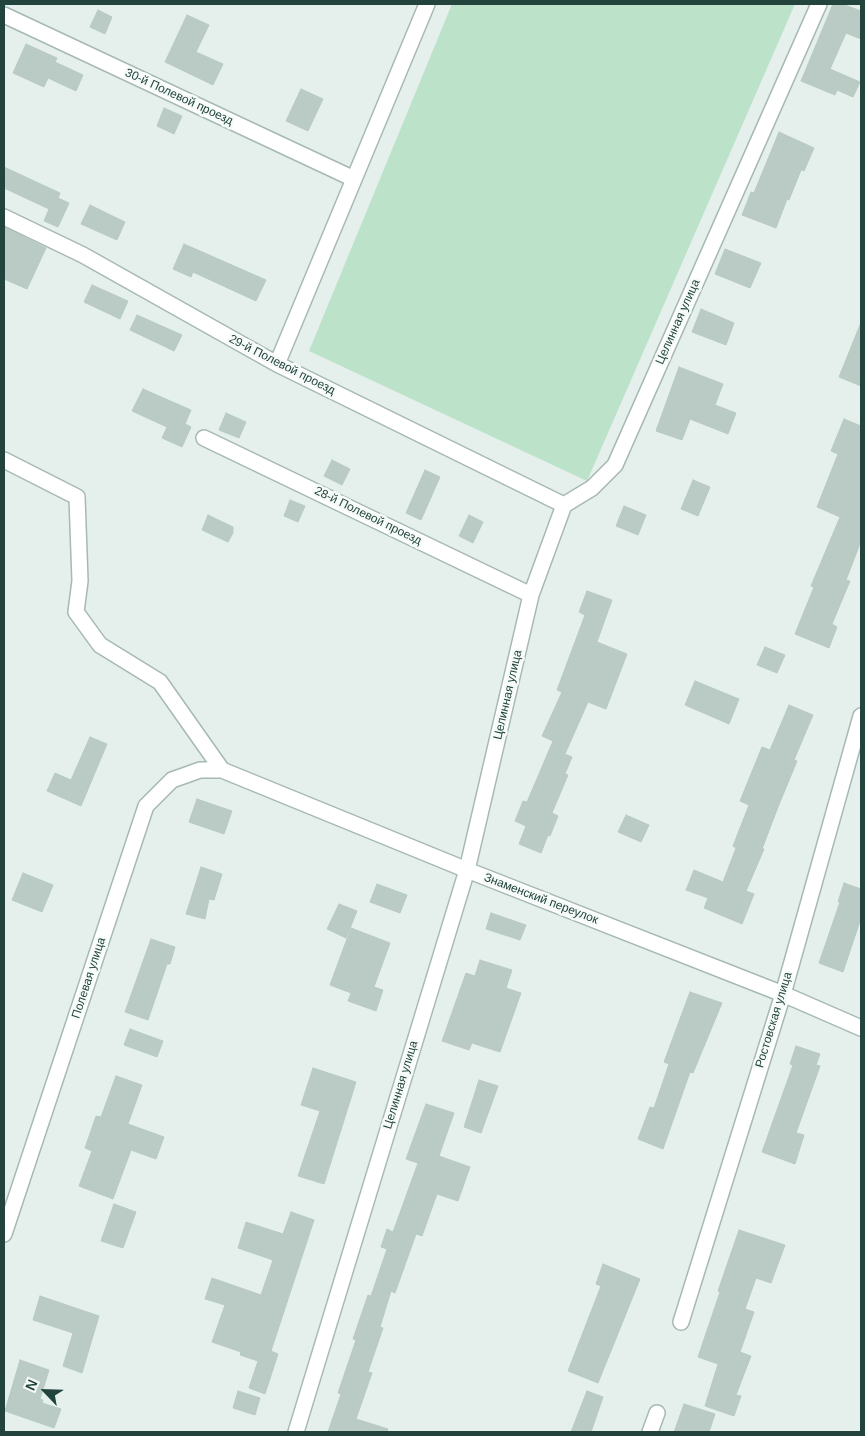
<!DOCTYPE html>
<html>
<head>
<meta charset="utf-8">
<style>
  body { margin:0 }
  #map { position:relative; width:865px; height:1436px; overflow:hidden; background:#e5f0ec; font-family:Arial,sans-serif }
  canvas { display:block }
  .frame { position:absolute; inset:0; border:5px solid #22443d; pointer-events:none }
  .north { position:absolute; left:20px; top:1366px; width:50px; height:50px; -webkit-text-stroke:4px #f6fbf9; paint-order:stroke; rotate:294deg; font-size:14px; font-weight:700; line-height:20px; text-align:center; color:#22443d }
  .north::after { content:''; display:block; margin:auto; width:18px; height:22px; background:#22443d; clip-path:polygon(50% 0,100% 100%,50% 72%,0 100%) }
</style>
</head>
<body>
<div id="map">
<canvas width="865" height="1436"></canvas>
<div class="frame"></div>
<div class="north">N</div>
</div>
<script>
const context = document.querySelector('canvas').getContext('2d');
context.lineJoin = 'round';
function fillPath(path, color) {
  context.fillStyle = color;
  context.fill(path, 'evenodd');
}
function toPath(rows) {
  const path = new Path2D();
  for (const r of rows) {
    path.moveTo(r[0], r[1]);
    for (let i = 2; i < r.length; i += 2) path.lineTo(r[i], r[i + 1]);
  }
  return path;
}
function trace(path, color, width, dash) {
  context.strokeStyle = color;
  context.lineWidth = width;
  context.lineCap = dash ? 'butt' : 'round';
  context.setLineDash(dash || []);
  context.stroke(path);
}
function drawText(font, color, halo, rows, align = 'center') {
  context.font = font + ' Arial,sans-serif';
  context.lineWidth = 5;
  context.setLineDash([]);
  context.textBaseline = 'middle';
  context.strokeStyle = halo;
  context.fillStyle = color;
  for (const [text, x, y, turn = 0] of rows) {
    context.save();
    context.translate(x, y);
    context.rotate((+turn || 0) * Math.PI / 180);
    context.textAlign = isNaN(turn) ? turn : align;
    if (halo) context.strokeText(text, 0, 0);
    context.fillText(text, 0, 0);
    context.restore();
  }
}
const green = toPath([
  [452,4,795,4,587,481,309,351]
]);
const building = toPath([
  [833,4,842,4,861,11,861,39,846,33,830,69,860,82,853,97,837,90,835,95,801,81,833,4],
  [98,10,112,17,105,34,90,27,98,10],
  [187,15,209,25,196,52,223,64,213,85,165,62,187,15],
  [26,44,57,58,55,62,83,75,76,91,48,78,44,87,13,73,26,44],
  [301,89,323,99,308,131,286,121,301,89],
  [164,108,182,116,174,134,157,126,164,108],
  [779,132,814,148,804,171,801,170,789,200,787,199,776,228,742,215,751,192,754,193,779,132],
  [4,167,60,193,58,198,69,203,58,227,44,221,49,209,4,188,4,167],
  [90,205,125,222,117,240,81,224,90,205],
  [4,227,46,248,27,289,4,279,4,227],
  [184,244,266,280,256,301,193,272,191,277,173,269,184,244],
  [725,249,761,263,750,288,715,274,725,249],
  [92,285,128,301,120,319,84,302,92,285],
  [701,309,734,323,726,345,692,332,701,309],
  [137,315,182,335,174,351,130,330,137,315],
  [860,325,861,325,861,386,839,377,860,325],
  [679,367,723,384,715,405,736,413,728,434,690,419,682,440,656,431,679,367],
  [143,389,191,410,185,424,191,427,182,447,162,438,167,427,132,411,143,389],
  [226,413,246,422,239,438,219,430,226,413],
  [844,419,861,426,861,541,846,580,850,581,832,624,837,627,829,648,795,634,814,587,811,586,840,517,817,507,838,454,831,451,844,419],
  [332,460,350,469,342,485,324,476,332,460],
  [425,470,440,477,421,520,406,513,425,470],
  [693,480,710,487,698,516,681,509,693,480],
  [290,500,305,506,298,522,284,516,290,500],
  [624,506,646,515,638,535,616,526,624,506],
  [208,515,233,527,233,533,228,542,202,530,208,515],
  [469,515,483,522,473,543,459,536,469,515],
  [587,591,612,600,597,642,627,654,606,709,588,702,565,754,572,757,565,774,568,775,552,813,558,816,550,836,548,835,541,853,519,844,526,826,515,821,523,801,527,802,553,741,542,736,562,692,557,690,585,615,579,612,587,591],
  [765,647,785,655,777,673,757,665,765,647],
  [695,681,739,699,729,724,685,705,695,681],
  [789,705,813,715,794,760,797,761,778,807,762,849,764,849,746,891,754,894,742,924,704,908,708,898,686,890,694,870,723,882,736,848,733,846,749,805,740,801,762,747,770,750,789,705],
  [90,737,107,744,81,806,47,791,55,773,71,780,90,737],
  [197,799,232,811,224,834,189,822,197,799],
  [626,815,649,825,641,842,618,832,626,815],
  [201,867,222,874,214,900,209,899,205,919,186,914,201,867],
  [23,873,53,885,42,912,12,900,23,873],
  [844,883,861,889,861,918,843,972,819,963,840,902,838,902,844,883],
  [377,884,407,895,400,913,370,902,377,884],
  [339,904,357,911,346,938,327,929,339,904],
  [491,913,526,925,520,940,486,929,491,913],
  [351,928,390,943,374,987,383,990,376,1011,348,1001,351,993,330,985,351,928],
  [151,939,175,947,170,964,167,964,148,1020,125,1012,151,939],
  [480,960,512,970,506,988,521,993,500,1052,472,1043,469,1050,442,1041,466,973,475,976,480,960],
  [690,992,722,1003,693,1073,690,1072,663,1149,638,1139,650,1107,654,1108,669,1064,664,1062,690,992],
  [130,1029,163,1041,157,1057,124,1045,130,1029],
  [796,1046,820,1054,816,1065,820,1066,796,1133,804,1135,795,1164,762,1152,793,1065,790,1064,796,1046],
  [313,1068,356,1082,324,1184,298,1176,320,1111,301,1105,313,1068],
  [116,1076,142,1085,128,1124,164,1137,156,1159,131,1150,113,1199,79,1186,92,1151,85,1148,96,1116,101,1117,116,1076],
  [479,1080,498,1086,481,1133,464,1127,479,1080],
  [426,1104,454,1113,439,1156,470,1167,458,1201,437,1194,422,1236,416,1234,395,1293,391,1291,380,1327,383,1328,368,1372,372,1373,356,1419,388,1429,387,1432,328,1432,341,1394,338,1393,356,1340,353,1339,368,1295,371,1296,387,1249,381,1247,387,1229,393,1232,418,1163,406,1159,426,1104],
  [114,1204,136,1212,123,1248,101,1241,114,1204],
  [291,1212,314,1220,271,1351,278,1354,265,1394,249,1388,258,1361,240,1355,241,1352,212,1342,225,1305,205,1299,212,1278,261,1295,273,1260,238,1248,246,1222,283,1234,291,1212],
  [739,1230,785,1245,771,1283,756,1278,745,1309,754,1312,740,1352,751,1356,736,1395,741,1396,734,1416,705,1406,718,1364,698,1357,720,1292,718,1291,739,1230],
  [603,1264,640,1279,598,1383,568,1371,601,1286,596,1284,603,1264],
  [40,1296,99,1316,82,1373,63,1366,73,1333,33,1320,40,1296],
  [20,1360,49,1370,40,1399,43,1400,42,1403,61,1409,54,1428,5,1411,20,1360],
  [238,1391,260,1398,255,1415,233,1408,238,1391],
  [587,1391,603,1397,591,1432,571,1432,587,1391],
  [684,1404,715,1414,709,1432,674,1432,684,1404]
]);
const street = toPath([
  [4,15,354,179],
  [4,217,83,255,277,364,564,505],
  [277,364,427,4],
  [204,438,531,595],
  [4,460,77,497,80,581,76,612,100,645,160,682,222,770],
  [4,1234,146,806,172,780,200,770,222,770,467,870,783,994,861,1028],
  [681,1322,783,994,861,716],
  [296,1432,467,870,531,595,564,505,592,488,615,465,819,4],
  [650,1432,657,1413]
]);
const streetNames = [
  ["30-й Полевой проезд",179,97,25],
  ["Целинная улица",678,322,-66],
  ["29-й Полевой проезд",282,365,27],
  ["28-й Полевой проезд",368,516,26],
  ["Целинная улица",508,695,-77],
  ["Знаменский переулок",541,899,21],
  ["Полевая улица",89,978,-72],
  ["Ростовская улица",774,1020,-73],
  ["Целинная улица",401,1085,-73]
];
fillPath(green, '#bce2c9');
fillPath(building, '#bacbc5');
trace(building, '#b7cac3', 1);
trace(street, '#a7b9b4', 18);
trace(street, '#fff', 15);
drawText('12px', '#22443d', '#f6fbf9', streetNames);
</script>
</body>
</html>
